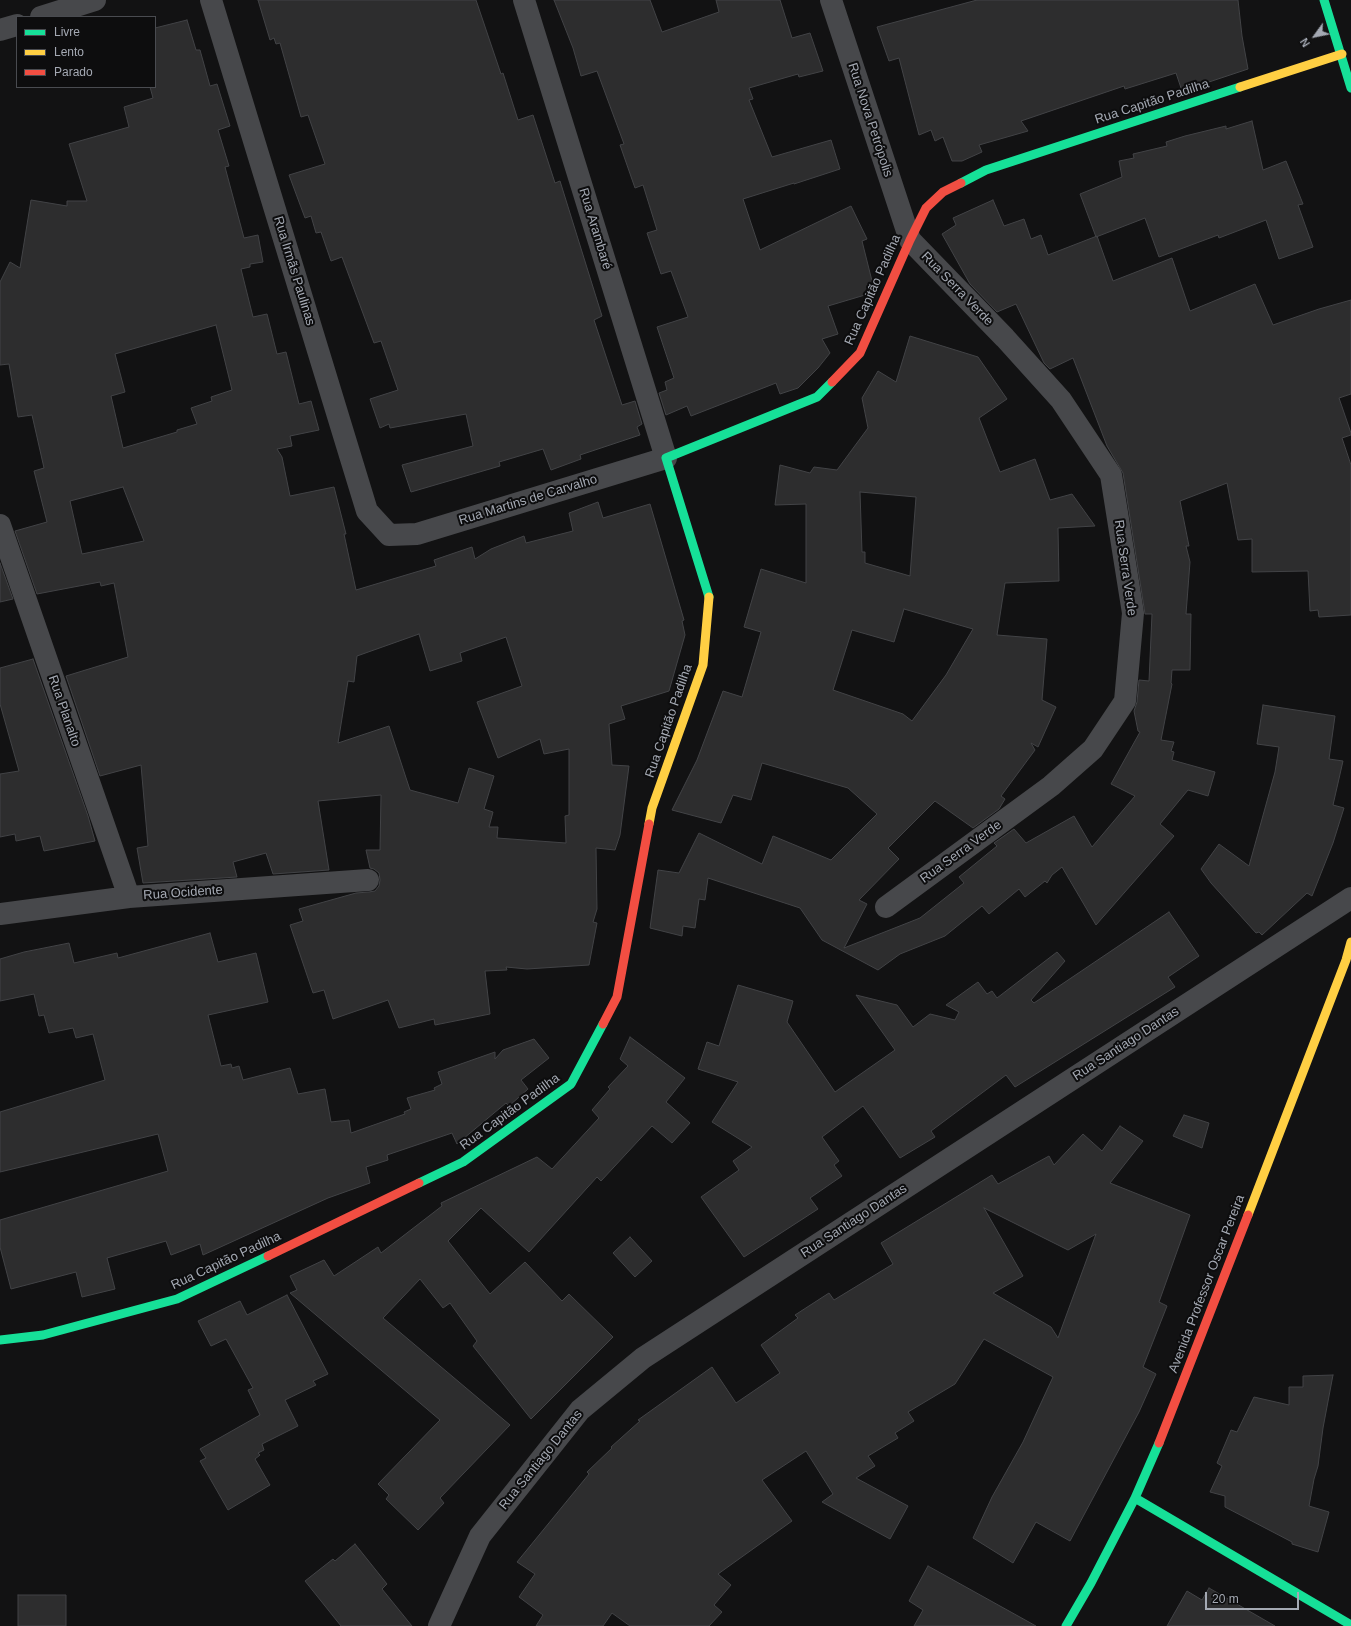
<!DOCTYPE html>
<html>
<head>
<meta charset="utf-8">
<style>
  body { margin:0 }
  #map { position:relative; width:1351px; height:1626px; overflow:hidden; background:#121213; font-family:Helvetica,sans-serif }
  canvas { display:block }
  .legend { position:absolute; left:16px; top:16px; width:140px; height:72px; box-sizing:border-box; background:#0d0d0e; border:1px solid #494b50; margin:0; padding:5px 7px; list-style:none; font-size:12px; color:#a4a9b3 }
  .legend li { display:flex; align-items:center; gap:8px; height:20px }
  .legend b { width:20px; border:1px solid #494b50 }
  .north { position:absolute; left:1295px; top:16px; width:40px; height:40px; -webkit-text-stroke:3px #0d0d0e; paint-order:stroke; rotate:237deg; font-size:11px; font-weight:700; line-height:16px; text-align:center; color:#a4a9b3 }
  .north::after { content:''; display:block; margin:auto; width:14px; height:18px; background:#a4a9b3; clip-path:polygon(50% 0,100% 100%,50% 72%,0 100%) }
  .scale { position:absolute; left:1205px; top:1592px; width:94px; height:18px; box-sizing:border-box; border:2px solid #a4a9b3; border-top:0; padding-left:5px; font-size:12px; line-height:14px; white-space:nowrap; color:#a4a9b3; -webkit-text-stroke:3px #0d0d0e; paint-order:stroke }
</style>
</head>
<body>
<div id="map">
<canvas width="1351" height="1626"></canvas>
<ul class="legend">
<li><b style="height:5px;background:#16e098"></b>Livre</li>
<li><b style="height:5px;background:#ffcf43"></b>Lento</li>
<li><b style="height:5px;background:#f24e42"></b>Parado</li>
</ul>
<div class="north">N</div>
<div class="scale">20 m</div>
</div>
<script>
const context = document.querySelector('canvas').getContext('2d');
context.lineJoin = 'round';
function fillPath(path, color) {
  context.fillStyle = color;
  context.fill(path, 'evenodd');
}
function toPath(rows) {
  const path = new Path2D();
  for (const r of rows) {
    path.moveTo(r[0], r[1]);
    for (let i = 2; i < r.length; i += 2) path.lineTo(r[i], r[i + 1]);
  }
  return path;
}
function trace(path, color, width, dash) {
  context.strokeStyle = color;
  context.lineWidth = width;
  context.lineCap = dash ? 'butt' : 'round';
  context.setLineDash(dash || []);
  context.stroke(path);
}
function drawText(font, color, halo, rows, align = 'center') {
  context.font = font + ' Helvetica,sans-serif';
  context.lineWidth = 4;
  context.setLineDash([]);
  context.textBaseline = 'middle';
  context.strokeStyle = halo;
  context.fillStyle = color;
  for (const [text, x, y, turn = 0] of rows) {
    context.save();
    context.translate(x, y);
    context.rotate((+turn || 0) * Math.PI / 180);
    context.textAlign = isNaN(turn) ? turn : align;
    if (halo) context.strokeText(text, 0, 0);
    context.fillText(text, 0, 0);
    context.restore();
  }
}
const building = toPath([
  [258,0,476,0,501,74,503,73,518,120,533,115,555,183,560,181,602,316,594,320,622,405,635,401,642,424,637,427,640,435,580,455,581,459,551,470,543,449,499,462,500,466,411,492,402,465,473,446,466,414,390,428,389,424,380,428,370,399,398,390,381,341,374,343,342,257,331,261,321,232,316,233,311,216,305,218,289,175,325,164,308,115,301,117,280,43,276,44,274,38,270,40,258,0],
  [554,0,650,0,662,32,719,12,716,0,780,0,792,38,810,33,823,71,799,77,798,74,749,88,753,99,749,100,772,157,831,140,840,169,794,184,794,183,743,199,760,250,851,206,867,239,862,241,872,281,865,295,828,306,838,334,822,339,830,353,818,368,798,388,780,394,776,383,691,416,687,406,666,415,659,393,667,390,665,382,674,378,657,327,688,317,671,271,661,274,647,233,657,230,643,185,635,188,620,145,624,144,597,71,581,76,573,48,554,0],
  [977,0,1238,0,1242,36,1248,69,1182,91,1176,73,1125,89,1124,86,1021,121,1028,131,979,145,982,152,962,161,952,161,943,137,935,141,931,130,919,135,899,58,889,61,877,27,977,0],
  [187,20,196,50,200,50,210,86,217,84,230,126,218,130,229,166,225,167,244,238,258,235,263,262,250,264,250,267,241,269,253,317,267,314,277,354,286,352,299,404,311,401,319,430,290,436,292,446,277,449,282,457,290,496,334,487,346,534,344,534,356,590,436,566,434,560,472,547,475,559,491,549,524,536,526,543,573,531,569,513,598,502,603,518,650,504,684,620,682,621,685,635,669,691,621,706,625,719,609,724,612,765,629,766,620,835,615,850,596,848,597,909,593,922,597,923,589,965,527,969,506,967,507,970,485,971,490,1014,435,1025,434,1019,399,1028,388,1000,333,1019,324,990,313,993,290,925,303,921,299,909,356,893,369,892,375,891,379,886,380,880,379,873,374,869,370,868,366,850,380,850,381,795,318,801,329,870,273,874,266,853,233,862,237,877,143,883,137,848,148,846,141,765,100,776,66,676,128,657,114,583,101,586,100,582,37,594,15,531,47,522,34,471,44,468,32,415,18,417,9,364,0,365,0,282,10,262,20,268,31,200,67,206,67,201,87,201,69,144,129,127,124,107,153,98,150,87,155,87,155,28,187,20],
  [216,325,232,390,211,397,212,401,191,408,197,424,177,430,177,432,123,448,111,396,125,392,115,354,216,325],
  [123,487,144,541,82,554,70,501,123,487],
  [419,634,430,671,462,661,460,653,506,637,522,686,477,702,498,758,540,739,544,754,569,749,569,815,565,816,566,843,497,838,498,827,489,827,493,812,484,809,494,776,469,768,458,803,410,790,389,726,338,743,348,681,354,682,357,656,419,634],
  [1252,121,1263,170,1286,161,1303,204,1298,205,1313,247,1279,259,1266,220,1219,238,1218,235,1159,257,1145,218,1096,237,1080,194,1122,177,1119,161,1134,158,1133,154,1167,146,1166,142,1185,136,1226,126,1226,129,1252,121],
  [993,200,1004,226,1024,219,1031,239,1041,235,1048,255,1097,236,1113,281,1172,258,1190,311,1255,284,1273,325,1319,309,1351,300,1351,394,1339,398,1351,433,1351,435,1342,438,1351,465,1351,615,1319,617,1318,610,1310,611,1308,571,1252,572,1252,539,1238,540,1227,483,1180,501,1189,546,1186,546,1190,562,1186,614,1191,614,1190,670,1172,670,1171,683,1172,684,1161,740,1174,742,1171,751,1174,752,1172,760,1215,772,1208,796,1188,790,1160,824,1174,836,1096,925,1062,867,1052,875,1047,883,1045,881,1025,897,1019,889,989,914,982,906,945,936,900,954,878,970,822,940,800,908,708,878,705,900,699,899,695,928,683,926,682,936,650,928,658,870,679,873,699,833,762,864,773,836,831,860,877,814,848,788,762,763,751,800,733,795,721,823,672,810,697,760,723,691,742,697,761,632,744,627,761,569,806,583,806,504,775,505,780,465,810,473,814,467,837,470,868,428,862,398,878,371,896,382,910,336,978,357,1007,399,979,418,1000,472,1035,459,1050,500,1072,494,1095,526,1058,528,1059,581,1005,583,997,635,1047,639,1042,700,1056,707,1038,747,1031,743,1035,750,1001,796,1005,799,999,809,973,828,935,801,888,848,899,859,859,900,867,904,844,948,920,918,964,883,959,877,997,846,994,843,1014,829,1026,843,1074,816,1092,847,1135,796,1111,784,1140,732,1138,731,1134,711,1137,702,1139,680,1149,681,1152,614,1145,614,1123,473,1107,446,1073,358,1050,369,1044,363,1016,304,997,312,970,284,942,234,956,225,953,218,993,200],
  [860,492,916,497,910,576,865,563,865,552,862,552,860,492],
  [904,609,973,629,946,675,912,721,903,714,833,690,852,630,894,642,904,609],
  [0,563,13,599,0,602,0,563],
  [33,659,88,816,95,841,44,851,40,836,16,841,15,834,0,837,0,774,19,771,0,704,0,668,33,659],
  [1263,705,1335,716,1329,759,1343,761,1333,805,1344,808,1333,843,1312,896,1307,893,1262,935,1259,932,1256,933,1211,883,1201,869,1219,844,1249,866,1275,772,1279,747,1257,744,1263,705],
  [1169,912,1199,956,1168,977,1175,987,1015,1087,1006,1075,931,1131,935,1137,900,1158,863,1106,822,1137,839,1161,834,1165,842,1176,810,1198,818,1209,744,1257,701,1197,739,1170,733,1161,752,1147,712,1122,738,1082,698,1069,707,1042,719,1046,738,985,793,1001,787,1022,835,1092,895,1050,856,995,897,1005,913,1027,930,1014,955,1020,959,1012,946,1005,978,982,987,994,992,991,997,998,1057,952,1065,961,1031,1000,1034,1003,1169,912],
  [210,933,218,962,256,953,268,1002,208,1015,221,1066,231,1064,232,1068,239,1066,243,1080,290,1068,298,1094,325,1089,331,1122,349,1120,351,1133,405,1114,404,1112,411,1109,407,1098,435,1090,434,1088,442,1084,438,1072,495,1052,495,1059,503,1050,534,1039,549,1058,521,1080,528,1089,509,1106,506,1103,457,1144,452,1133,387,1155,388,1160,366,1167,370,1183,328,1198,203,1255,200,1244,171,1255,166,1241,107,1258,115,1289,82,1297,76,1272,11,1289,0,1247,0,1220,168,1171,158,1134,0,1172,0,1112,105,1080,93,1034,76,1038,73,1028,49,1033,44,1015,39,1016,34,994,0,1001,0,959,24,952,69,943,74,963,117,953,118,958,210,933],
  [630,1037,685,1078,666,1102,690,1123,672,1143,652,1126,601,1181,597,1177,529,1252,481,1208,448,1241,490,1294,525,1262,562,1301,569,1294,613,1337,531,1419,473,1346,477,1341,450,1303,443,1308,420,1279,383,1318,510,1425,440,1498,444,1503,418,1530,386,1499,389,1495,378,1484,440,1420,290,1293,297,1290,290,1276,324,1260,334,1276,378,1247,381,1253,442,1206,441,1203,537,1157,552,1169,599,1118,592,1110,610,1089,608,1087,628,1066,620,1059,630,1037],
  [1184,1115,1209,1123,1202,1148,1173,1136,1184,1115],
  [1120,1126,1143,1141,1110,1183,1190,1215,1159,1302,1167,1306,1143,1367,1156,1374,1139,1412,1070,1541,1036,1522,1013,1563,973,1538,992,1497,1023,1442,1053,1377,984,1339,955,1384,908,1412,914,1421,895,1433,898,1438,868,1456,875,1466,856,1478,908,1506,890,1539,822,1502,833,1494,806,1451,762,1480,792,1521,718,1574,731,1585,714,1605,722,1612,709,1626,630,1626,612,1613,603,1626,536,1626,543,1615,519,1597,535,1574,517,1562,589,1474,587,1472,612,1448,611,1447,640,1421,638,1420,712,1367,736,1403,780,1373,761,1345,798,1318,795,1315,829,1293,834,1300,893,1264,881,1243,992,1175,998,1184,1049,1156,1054,1165,1083,1134,1102,1151,1120,1126],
  [984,1208,1068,1250,1096,1234,1058,1338,1051,1327,993,1293,1023,1276,984,1208],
  [630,1237,652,1261,635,1277,613,1253,630,1237],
  [287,1295,328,1374,313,1381,316,1385,285,1400,298,1426,262,1444,264,1450,258,1453,260,1455,255,1459,270,1485,228,1510,200,1461,206,1458,200,1449,260,1415,248,1390,253,1388,226,1339,211,1346,198,1321,240,1301,247,1315,287,1295],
  [1333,1375,1323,1428,1318,1466,1314,1479,1309,1506,1329,1512,1318,1552,1292,1544,1292,1542,1225,1507,1225,1496,1210,1492,1222,1466,1217,1463,1231,1430,1237,1432,1254,1397,1289,1405,1289,1387,1303,1387,1303,1376,1333,1375],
  [355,1544,387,1584,382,1589,412,1626,341,1626,305,1581,333,1559,335,1561,355,1544],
  [928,1566,1036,1626,914,1626,923,1610,909,1601,928,1566],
  [1209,1588,1275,1626,1167,1626,1187,1591,1202,1600,1209,1588],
  [18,1595,66,1595,66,1626,18,1626,18,1595]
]);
const street = toPath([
  [211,0,367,511,389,535,417,534,666,458,524,0],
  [831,0,910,240,1005,338,1061,400,1111,475,1133,613,1125,701,1093,749,1051,786,886,907],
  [41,17,95,0],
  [0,30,17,25],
  [0,525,129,897],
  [0,914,129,897,368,880],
  [439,1626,480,1536,580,1410,643,1358,1351,898]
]);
const fast = toPath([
  [1324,0,1351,88],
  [961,183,986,170,1240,87],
  [709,597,666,458,817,397,832,382],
  [419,1183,463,1162,571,1084,603,1024],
  [0,1340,43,1335,177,1299,268,1256],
  [1135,1498,1351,1625],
  [1066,1626,1091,1583,1135,1498,1159,1443]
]);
const slow = toPath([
  [1240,87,1342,54],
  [649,824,652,808,703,665,709,597],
  [1248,1215,1346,960,1351,942]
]);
const jam = toPath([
  [832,382,860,353,910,240,926,208,943,192,961,183],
  [603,1024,617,997,649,824],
  [268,1256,419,1183],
  [1159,1443,1248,1215]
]);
const streetNames = [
  ["Rua Capitão Padilha",1152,102,-18],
  ["Rua Nova Petrópolis",870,120,72],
  ["Rua Arambaré",595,229,73],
  ["Rua Irmãs Paulinas",294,271,73],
  ["Rua Serra Verde",957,289,46],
  ["Rua Capitão Padilha",873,290,-66],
  ["Rua Martins de Carvalho",528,500,-17],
  ["Rua Serra Verde",1125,568,82],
  ["Rua Planalto",64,711,71],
  ["Rua Capitão Padilha",669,721,-71],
  ["Rua Serra Verde",961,852,-36],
  ["Rua Ocidente",183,893,-4],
  ["Rua Santiago Dantas",1126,1044,-33],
  ["Rua Capitão Padilha",510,1112,-36],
  ["Rua Santiago Dantas",854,1221,-33],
  ["Rua Capitão Padilha",226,1261,-25],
  ["Avenida Professor Oscar Pereira",1207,1284,-69],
  ["Rua Santiago Dantas",541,1460,-51]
];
fillPath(building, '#2d2d2e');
trace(building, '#424346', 1);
trace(street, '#47484b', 22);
trace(fast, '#16e098', 9);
trace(slow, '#ffcf43', 9);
trace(jam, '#f24e42', 9);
drawText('13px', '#a4a9b3', '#0d0d0e', streetNames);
</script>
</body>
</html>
